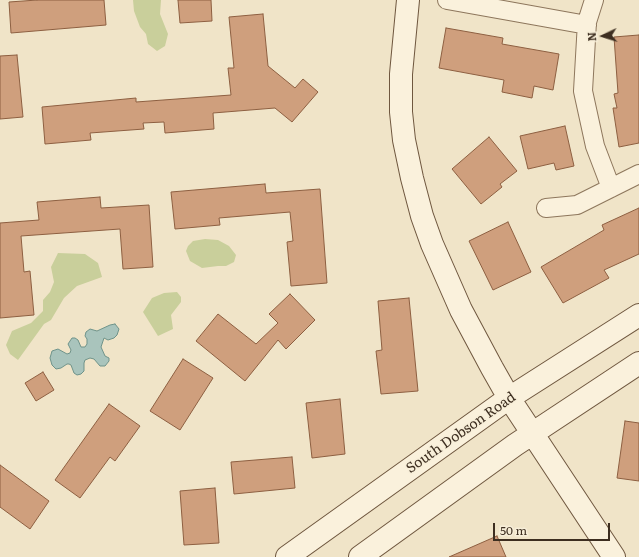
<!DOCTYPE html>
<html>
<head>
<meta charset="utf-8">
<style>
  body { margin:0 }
  #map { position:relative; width:639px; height:557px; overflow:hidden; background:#f0e4c8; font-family:Literata,serif }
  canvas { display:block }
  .north { position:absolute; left:583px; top:16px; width:40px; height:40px; -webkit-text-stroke:3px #f7eed8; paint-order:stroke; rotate:266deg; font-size:11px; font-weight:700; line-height:16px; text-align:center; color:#3d2e20 }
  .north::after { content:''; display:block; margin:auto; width:14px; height:18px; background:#3d2e20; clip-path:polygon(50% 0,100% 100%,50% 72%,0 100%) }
  .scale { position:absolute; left:493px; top:523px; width:117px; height:18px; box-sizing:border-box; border:2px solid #3d2e20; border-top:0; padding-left:5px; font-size:12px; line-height:14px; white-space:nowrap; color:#3d2e20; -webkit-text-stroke:3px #f7eed8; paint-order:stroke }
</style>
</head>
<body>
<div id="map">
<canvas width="639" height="557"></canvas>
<div class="north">N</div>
<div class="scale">50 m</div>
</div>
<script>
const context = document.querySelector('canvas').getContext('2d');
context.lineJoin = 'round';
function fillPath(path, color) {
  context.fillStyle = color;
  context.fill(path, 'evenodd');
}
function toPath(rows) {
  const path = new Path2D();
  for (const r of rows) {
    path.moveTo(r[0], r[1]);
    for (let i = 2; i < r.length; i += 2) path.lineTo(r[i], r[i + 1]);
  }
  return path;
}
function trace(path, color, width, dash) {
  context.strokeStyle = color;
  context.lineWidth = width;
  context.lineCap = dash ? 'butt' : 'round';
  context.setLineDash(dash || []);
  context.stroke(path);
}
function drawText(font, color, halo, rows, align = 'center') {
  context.font = font + ' Literata,serif';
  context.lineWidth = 3;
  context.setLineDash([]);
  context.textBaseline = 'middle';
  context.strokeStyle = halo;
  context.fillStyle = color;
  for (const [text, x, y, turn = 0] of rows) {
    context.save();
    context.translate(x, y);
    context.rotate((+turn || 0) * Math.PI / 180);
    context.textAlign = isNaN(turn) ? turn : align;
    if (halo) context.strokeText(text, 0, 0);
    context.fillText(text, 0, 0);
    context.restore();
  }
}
const green = toPath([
  [133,0,161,0,160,14,168,34,165,46,157,51,148,44,146,34,140,27,134,11],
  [205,239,218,240,229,246,236,255,234,262,226,266,218,266,202,268,190,261,186,251,188,246,193,241],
  [58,253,85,254,98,263,102,277,77,286,64,298,51,320,44,324,18,360,10,354,6,345,12,331,31,323,43,311,43,300,50,292,54,282,51,267],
  [177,292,181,297,181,302,171,315,173,329,158,336,143,312,152,298,164,293]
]);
const water = toPath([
  [115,324,119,329,117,335,114,338,108,340,104,338,101,347,105,356,109,358,109,361,105,366,100,366,94,359,90,358,85,360,84,363,84,371,81,374,77,375,74,373,71,365,69,364,67,364,61,368,56,369,52,365,50,358,52,351,58,349,67,354,70,353,71,350,68,344,72,338,75,338,78,340,81,347,85,347,87,344,87,339,85,336,86,332,90,329,97,331,110,325,115,324]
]);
const building = toPath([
  [37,0,104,0,106,25,11,33,9,2,37,0],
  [178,0,211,0,212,21,180,23,178,0],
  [263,14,268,66,295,88,303,79,318,92,292,122,275,108,213,113,214,129,165,133,164,122,143,123,144,129,90,133,91,140,45,144,42,107,136,98,136,102,231,95,228,68,234,68,229,17,263,14],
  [446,28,503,38,502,44,559,54,553,90,534,86,532,98,502,92,504,80,439,68,446,28],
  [639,35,639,143,619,147,613,108,617,108,614,94,618,93,614,37,639,35],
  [17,55,23,117,0,119,0,56,17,55],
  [565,126,574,166,556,170,554,163,528,169,520,136,565,126],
  [489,137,517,171,500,184,502,187,481,204,452,169,489,137],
  [265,184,266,193,320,189,327,283,291,286,287,242,293,241,290,212,219,218,220,225,175,229,171,192,265,184],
  [100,197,101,208,149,205,153,267,123,269,120,229,21,236,24,272,30,271,34,315,0,318,0,223,39,220,37,202,100,197],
  [639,208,639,254,604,270,609,278,563,303,541,267,604,230,602,225,639,208],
  [508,222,531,272,493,290,469,241,508,222],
  [290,294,315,320,286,349,278,340,245,381,196,341,218,314,256,344,278,323,269,314,290,294],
  [409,298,418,391,381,394,376,351,382,350,378,301,409,298],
  [183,359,213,378,180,430,150,411,183,359],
  [43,372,54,390,36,401,25,383,43,372],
  [340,399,345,454,312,458,306,403,340,399],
  [109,404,140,426,115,461,110,457,80,498,55,480,109,404],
  [625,421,639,423,639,481,617,478,625,421],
  [292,457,295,488,234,494,231,462,292,457],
  [0,465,49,501,30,529,0,507,0,465],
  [215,488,219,543,184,545,180,491,215,488],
  [497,536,506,557,449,557,497,536]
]);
const street = toPath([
  [447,0,587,25],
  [594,0,587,22,583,91,595,146,611,188],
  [546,208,577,205,639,174]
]);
const secondary = toPath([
  [408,0,401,74,401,112,404,140,412,178,422,216,432,244,461,310,492,368,509,398,614,557],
  [287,557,509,398,639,315],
  [360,557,515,445,639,363]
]);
const streetNames = [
  ["South Dobson Road",461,433,-35]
];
fillPath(green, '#c9cf9b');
fillPath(water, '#a9c4bc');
trace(water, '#6f938a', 1);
fillPath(building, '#cf9f7d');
trace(building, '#8d5f41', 1);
trace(street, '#8d765c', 20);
trace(secondary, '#6f573f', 24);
trace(street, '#faf1dc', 18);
trace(secondary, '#faf1dc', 22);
drawText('14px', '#3d2e20', '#f7eed8', streetNames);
</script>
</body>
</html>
